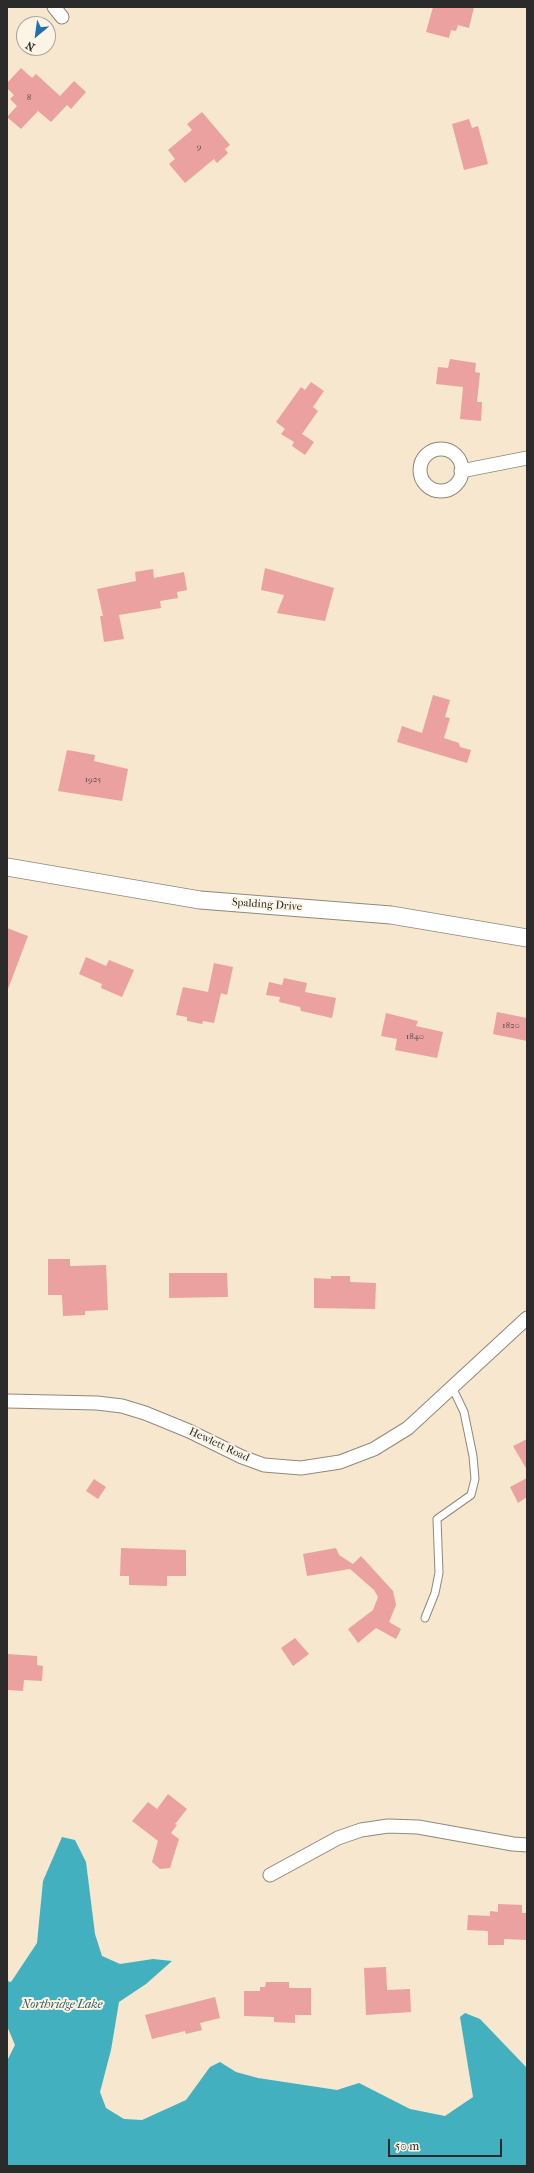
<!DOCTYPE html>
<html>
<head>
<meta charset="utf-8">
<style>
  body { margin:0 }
  #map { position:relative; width:534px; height:2173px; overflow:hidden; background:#f6e7ce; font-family:"IM FELL French Canon",serif }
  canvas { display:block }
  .frame { position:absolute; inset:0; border:8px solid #2b2b2b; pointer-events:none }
  .north { position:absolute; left:16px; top:16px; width:40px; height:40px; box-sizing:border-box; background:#fcf5e5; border:1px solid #a8a49b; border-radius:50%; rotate:209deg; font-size:11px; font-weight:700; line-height:16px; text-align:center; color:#2b2b2b }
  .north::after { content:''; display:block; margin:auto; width:14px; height:18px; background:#1f6fb2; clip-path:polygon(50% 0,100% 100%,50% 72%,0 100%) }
  .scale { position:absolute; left:388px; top:2139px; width:114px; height:18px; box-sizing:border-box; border:2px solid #2b2b2b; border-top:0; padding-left:5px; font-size:12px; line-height:14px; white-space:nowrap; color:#2b2b2b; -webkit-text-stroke:3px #fcf5e5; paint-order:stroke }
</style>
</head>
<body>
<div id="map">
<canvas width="534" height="2173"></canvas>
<div class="frame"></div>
<div class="north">N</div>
<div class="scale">50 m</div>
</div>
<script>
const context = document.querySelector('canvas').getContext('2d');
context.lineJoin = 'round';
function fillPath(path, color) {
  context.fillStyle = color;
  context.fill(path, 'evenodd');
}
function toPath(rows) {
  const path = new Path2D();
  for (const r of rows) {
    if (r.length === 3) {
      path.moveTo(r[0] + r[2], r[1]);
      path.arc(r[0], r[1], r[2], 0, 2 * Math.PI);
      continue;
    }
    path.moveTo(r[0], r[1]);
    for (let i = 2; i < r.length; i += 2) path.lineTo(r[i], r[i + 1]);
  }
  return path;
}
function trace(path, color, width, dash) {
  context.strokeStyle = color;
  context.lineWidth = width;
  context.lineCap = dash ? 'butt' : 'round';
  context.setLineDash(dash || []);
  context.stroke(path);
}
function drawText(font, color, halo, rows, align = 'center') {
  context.font = font + ' "IM FELL French Canon",serif';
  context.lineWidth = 4;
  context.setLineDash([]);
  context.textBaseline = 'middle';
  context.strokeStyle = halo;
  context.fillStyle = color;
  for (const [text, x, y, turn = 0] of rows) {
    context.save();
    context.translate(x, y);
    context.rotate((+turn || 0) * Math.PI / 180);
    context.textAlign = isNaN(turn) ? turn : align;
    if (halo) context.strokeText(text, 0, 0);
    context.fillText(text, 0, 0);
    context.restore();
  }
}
const water = toPath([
  [62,1837,75,1840,86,1862,95,1934,102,1956,120,1964,153,1959,172,1961,146,1984,119,2002,111,2050,100,2092,106,2108,124,2119,142,2120,186,2100,210,2067,220,2062,236,2072,258,2078,337,2090,359,2083,410,2109,445,2116,473,2097,460,2017,465,2013,480,2019,527,2068,527,2166,7,2166,7,2061,15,2045,7,2026,7,1981,11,1982,37,1943,43,1881]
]);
const building = toPath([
  [433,7,474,7,469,28,458,25,456,31,451,30,449,38,426,32],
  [21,68,32,78,36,74,60,96,74,81,86,92,71,109,67,105,51,122,38,111,21,129,7,117,17,106,10,99,14,95,7,88,7,83],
  [202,112,230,145,225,149,228,153,217,163,214,159,185,183,169,164,175,159,168,150,192,130,187,124],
  [469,119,472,128,478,126,488,164,464,170,452,124],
  [450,359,476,363,475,372,480,373,477,402,482,402,481,421,460,419,463,387,436,384,438,367,448,368],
  [311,382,324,391,313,407,318,411,302,434,314,442,305,455,292,446,294,442,281,434,285,429,276,422,301,387,305,390],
  [265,568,334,588,325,621,277,613,284,595,261,590],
  [153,569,154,578,184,572,187,590,177,592,178,598,160,601,161,608,119,615,124,639,104,642,100,616,103,616,97,589,136,581,135,572],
  [433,695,450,700,445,717,450,718,444,738,459,743,460,747,471,750,467,763,397,742,402,726,422,733],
  [67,750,95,755,94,761,128,769,122,801,58,791],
  [7,928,28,936,8,989,7,988],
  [86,957,106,966,109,960,134,970,122,997,101,988,102,984,79,974],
  [214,963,233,967,227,995,221,993,214,1023,203,1021,202,1024,187,1021,187,1017,176,1015,183,987,208,992],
  [284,978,307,983,305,992,336,998,332,1018,301,1011,300,1007,279,1002,280,997,266,995,269,982,282,985],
  [497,1012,527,1018,527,1041,493,1034],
  [386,1013,418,1021,416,1026,443,1032,437,1058,395,1050,397,1039,381,1036],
  [48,1259,70,1259,70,1266,106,1265,108,1310,85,1311,85,1315,63,1316,62,1295,48,1295],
  [169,1273,227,1273,228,1297,169,1298],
  [331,1276,350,1276,350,1282,376,1283,375,1309,314,1308,314,1278,331,1279],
  [527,1439,527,1470,513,1446],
  [527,1478,527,1497,518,1503,510,1487],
  [94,1479,106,1487,98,1499,86,1491],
  [121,1548,186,1550,186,1576,167,1576,167,1586,129,1585,129,1576,120,1576],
  [336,1548,339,1555,353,1564,361,1556,393,1591,396,1605,389,1622,401,1629,396,1639,376,1628,358,1643,348,1629,373,1610,378,1597,374,1590,350,1569,307,1576,303,1554],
  [295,1638,309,1654,293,1666,281,1648],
  [7,1654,37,1656,37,1665,43,1666,42,1681,24,1680,23,1691,7,1690],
  [168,1794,187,1809,175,1824,177,1825,171,1833,179,1839,170,1868,160,1869,152,1862,158,1841,132,1821,148,1802,157,1809],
  [498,1904,522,1905,522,1913,527,1913,527,1940,504,1939,504,1945,488,1945,488,1931,467,1930,468,1915,490,1916,490,1911,498,1912],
  [386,1967,387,1990,410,1989,411,2012,366,2015,364,1968],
  [266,1982,289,1982,289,1988,311,1988,311,2015,295,2015,295,2023,274,2022,274,2017,244,2016,244,1991,260,1991,260,1987,265,1987],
  [215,1997,220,2018,200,2023,202,2030,186,2034,185,2031,152,2039,145,2015]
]);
const service = toPath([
  [425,1618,435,1593,439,1573,437,1519,471,1495,475,1479,473,1456,464,1412,452,1387]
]);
const minor = toPath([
  [54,7,62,17],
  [441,470,21],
  [461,471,527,458],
  [7,1401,97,1403,122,1406,145,1413,189,1431,242,1457,264,1465,301,1468,340,1462,374,1449,408,1428,527,1318],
  [270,1875,338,1838,361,1830,388,1826,418,1827,513,1844,527,1845]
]);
const tertiary = toPath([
  [7,867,200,900,391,915,527,938]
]);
const numberNames = [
  ["8",29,98],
  ["9",199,147],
  ["1925",93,780],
  ["1820",511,1026],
  ["1840",415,1037]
];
const streetNames = [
  ["Spalding Drive",267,905,4],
  ["Hewlett Road",219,1445,25]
];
const waterNames = [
  ["Northridge Lake",62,2005]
];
fillPath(water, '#42b0bf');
fillPath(building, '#eaa1a0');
trace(service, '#90897c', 9);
trace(minor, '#90897c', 15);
trace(tertiary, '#90897c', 19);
trace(service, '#fff', 7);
trace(minor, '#fff', 13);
trace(tertiary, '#fff', 17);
drawText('9px', '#5b4848', null, numberNames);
drawText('11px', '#2b2b2b', '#fcf5e5', streetNames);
drawText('italic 12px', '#335a5f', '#fcf5e5', waterNames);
</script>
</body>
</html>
